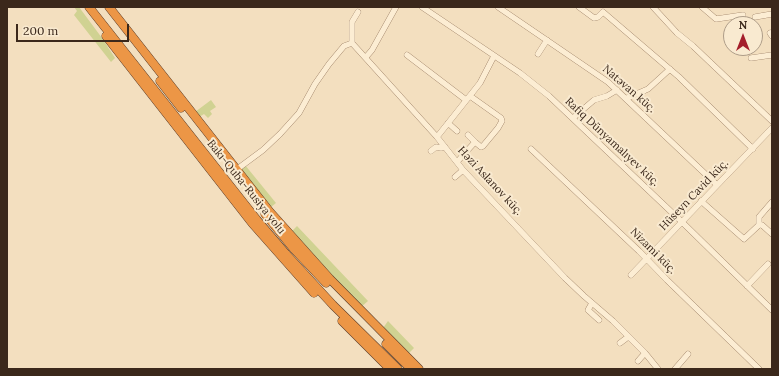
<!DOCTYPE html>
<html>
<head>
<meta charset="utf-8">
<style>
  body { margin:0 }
  #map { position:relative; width:779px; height:376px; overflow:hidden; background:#f3dfbf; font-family:Lora,serif }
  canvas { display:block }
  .frame { position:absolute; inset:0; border:8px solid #3b281b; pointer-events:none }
  .north { position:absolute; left:723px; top:16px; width:40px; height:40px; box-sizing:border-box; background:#f9ead0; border:1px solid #ad9c88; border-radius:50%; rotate:0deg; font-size:11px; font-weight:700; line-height:16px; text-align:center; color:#3b281b }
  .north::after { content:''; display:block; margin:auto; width:14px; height:18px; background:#a41e2a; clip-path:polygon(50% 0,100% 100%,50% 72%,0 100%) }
  .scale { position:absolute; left:16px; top:24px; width:113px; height:18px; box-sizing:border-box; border:2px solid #3b281b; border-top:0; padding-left:5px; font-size:12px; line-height:14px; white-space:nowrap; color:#3b281b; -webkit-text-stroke:3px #f9ead0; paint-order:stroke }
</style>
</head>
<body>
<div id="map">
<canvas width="779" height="376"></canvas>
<div class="frame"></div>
<div class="north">N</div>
<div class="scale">200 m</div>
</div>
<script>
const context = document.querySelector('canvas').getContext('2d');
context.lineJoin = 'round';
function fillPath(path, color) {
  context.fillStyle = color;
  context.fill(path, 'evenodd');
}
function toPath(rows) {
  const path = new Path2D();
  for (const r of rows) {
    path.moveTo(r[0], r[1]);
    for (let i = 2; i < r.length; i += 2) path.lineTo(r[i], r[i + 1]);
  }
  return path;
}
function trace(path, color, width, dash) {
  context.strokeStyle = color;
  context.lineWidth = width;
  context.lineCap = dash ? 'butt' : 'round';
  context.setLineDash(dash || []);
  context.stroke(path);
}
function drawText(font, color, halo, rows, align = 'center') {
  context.font = font + ' Lora,serif';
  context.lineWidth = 4;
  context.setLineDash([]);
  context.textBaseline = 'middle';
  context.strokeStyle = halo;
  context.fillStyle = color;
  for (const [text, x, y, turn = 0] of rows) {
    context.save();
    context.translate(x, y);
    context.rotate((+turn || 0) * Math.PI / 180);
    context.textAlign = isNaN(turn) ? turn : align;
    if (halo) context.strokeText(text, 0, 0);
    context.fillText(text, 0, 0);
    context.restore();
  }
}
const green = toPath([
  [74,7,79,7,102,38,115,58,111,62,74,15,77,11],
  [211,100,216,107,210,111,212,114,208,118,204,114,199,117,195,112],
  [245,165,276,203,271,207,240,170],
  [297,226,368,301,361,307,291,232],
  [388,321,414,348,409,353,383,328]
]);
const minor = toPath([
  [422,7,520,73,549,96,682,222,772,310],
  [498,7,608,82,717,185],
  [579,7,594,18,598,17,603,12,679,77,753,149],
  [653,7,677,33,693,46,772,121],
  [702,7,716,19,743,15],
  [755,17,772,14],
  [770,33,772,36],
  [352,43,352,22,358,12],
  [538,54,547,40],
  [407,55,466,100],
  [366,57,372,50,396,7],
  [751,58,772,55],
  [627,98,648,89,670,69],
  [573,118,594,100,607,96,617,90],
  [448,123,457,131],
  [468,135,475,142],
  [437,137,480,83,494,56],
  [531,149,639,251,667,280,759,369],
  [431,151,436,147,441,148,445,147],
  [457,162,475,142,481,147,483,146,498,128,502,121,501,118,470,96],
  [236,170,263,150,280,134,299,113,315,84,329,64,344,46,352,43,437,137,463,170,565,278,584,296,613,321,645,353,658,369],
  [455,177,463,170],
  [701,201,744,239,759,225,762,225,772,234],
  [759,225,759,217,772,202],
  [631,275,772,128],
  [747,286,768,264],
  [592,303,588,310,599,320],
  [620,343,628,337],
  [638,361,645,353],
  [675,369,688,354]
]);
const highway = toPath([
  [89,7,257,220,286,254,333,305,398,369],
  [109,7,270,212,330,279,419,369],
  [106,36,252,223,314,293],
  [160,81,181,108],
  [265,214,293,248,326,283],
  [342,321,390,369],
  [386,344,411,369]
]);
const streetNames = [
  ["Natəvan küç.",629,89,41],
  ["Rafiq Dünyamalıyev küç.",612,142,43],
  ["Həzi Aslanov küç.",490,181,47],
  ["Bakı-Quba-Rusiya yolu",246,187,51],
  ["Hüseyn Cavid küç.",694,195,-46],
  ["Nizami küç.",653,251,45]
];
fillPath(green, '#d0d292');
trace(minor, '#8e6f55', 6);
trace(highway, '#5b3d2a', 9);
trace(minor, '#fcedd3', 5.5);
trace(highway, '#ec9646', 8);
drawText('11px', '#3b281b', '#f9ead0', streetNames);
</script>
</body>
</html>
